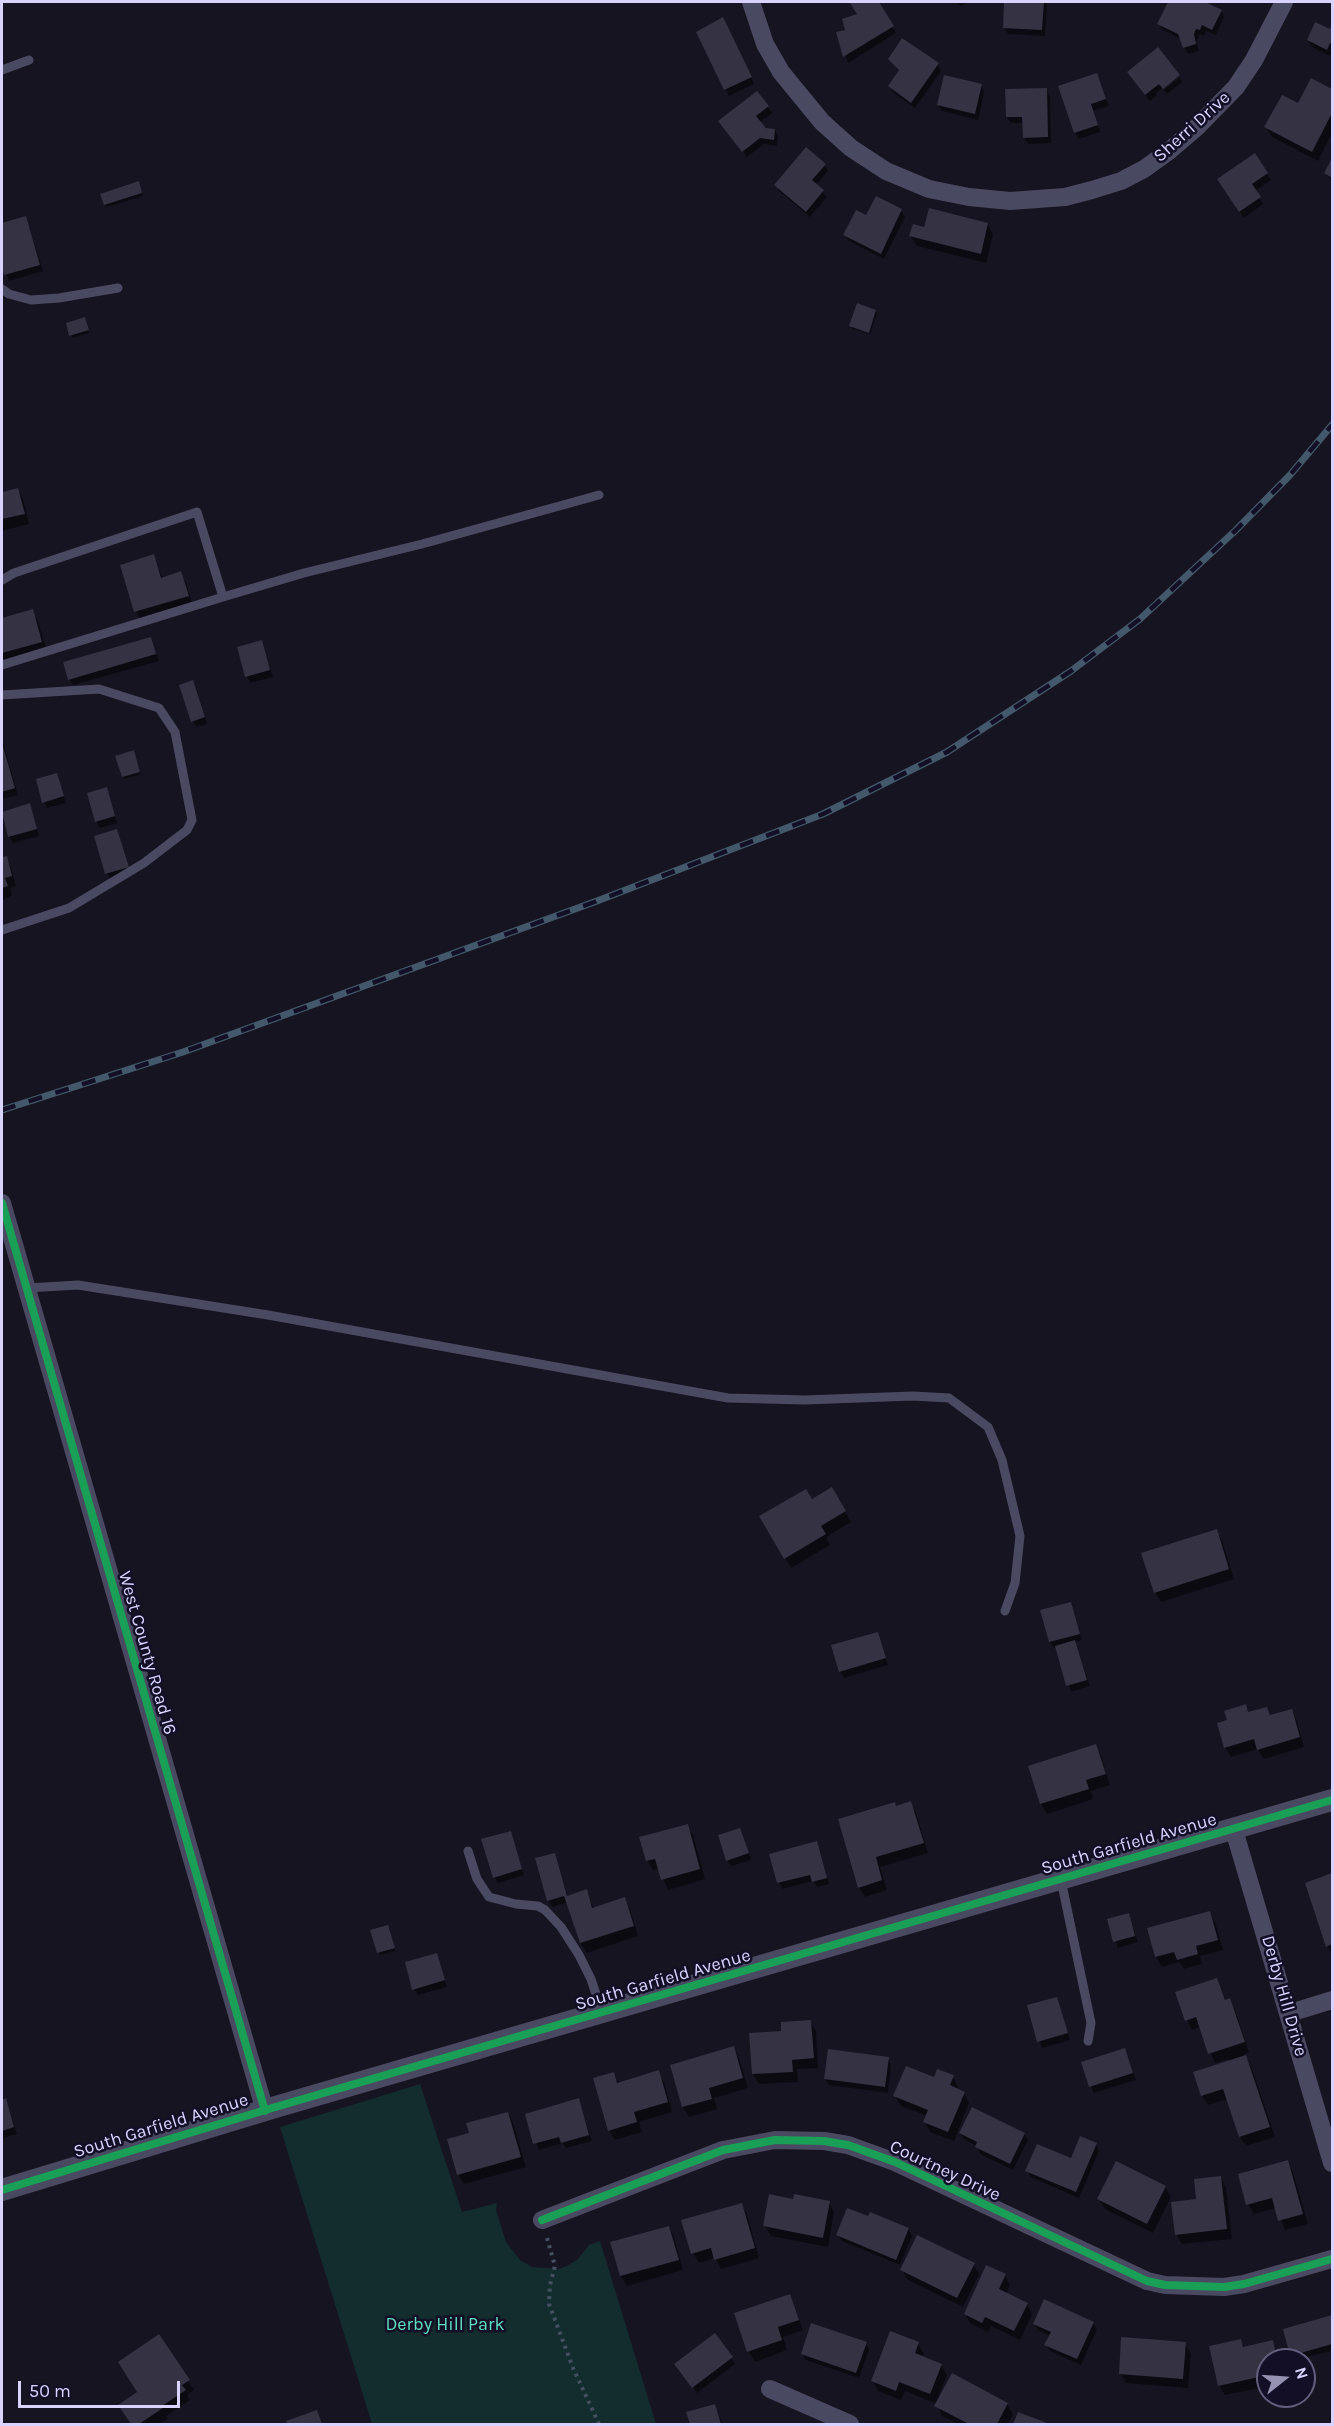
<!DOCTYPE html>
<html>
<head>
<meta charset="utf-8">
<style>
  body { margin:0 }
  #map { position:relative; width:1334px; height:2426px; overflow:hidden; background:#161421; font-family:Karla,sans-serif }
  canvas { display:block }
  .frame { position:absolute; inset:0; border:3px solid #d9d4ff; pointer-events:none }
  .north { position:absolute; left:1256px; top:2348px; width:60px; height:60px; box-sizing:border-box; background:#130f26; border:2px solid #625e7d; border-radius:50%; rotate:73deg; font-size:16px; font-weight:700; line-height:24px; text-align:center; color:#d9d4ff }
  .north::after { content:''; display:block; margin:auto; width:21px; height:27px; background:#9591b1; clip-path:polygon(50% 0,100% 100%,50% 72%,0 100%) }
  .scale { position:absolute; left:18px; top:2381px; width:162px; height:27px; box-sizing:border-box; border:3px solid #d9d4ff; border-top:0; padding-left:8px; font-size:18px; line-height:21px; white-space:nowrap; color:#d9d4ff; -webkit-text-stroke:4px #130f26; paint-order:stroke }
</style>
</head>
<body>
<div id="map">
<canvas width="1334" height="2426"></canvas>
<div class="frame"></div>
<div class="north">N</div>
<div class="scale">50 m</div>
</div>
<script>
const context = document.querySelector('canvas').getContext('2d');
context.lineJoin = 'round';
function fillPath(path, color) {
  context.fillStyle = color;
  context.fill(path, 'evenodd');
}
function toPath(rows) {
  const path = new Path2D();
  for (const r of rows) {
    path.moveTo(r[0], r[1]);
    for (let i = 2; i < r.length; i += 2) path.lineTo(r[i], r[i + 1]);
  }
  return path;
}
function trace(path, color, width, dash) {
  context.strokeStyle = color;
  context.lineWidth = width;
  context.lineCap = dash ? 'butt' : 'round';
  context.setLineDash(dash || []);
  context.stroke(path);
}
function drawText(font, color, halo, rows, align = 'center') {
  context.font = font + ' Karla,sans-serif';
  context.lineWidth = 5;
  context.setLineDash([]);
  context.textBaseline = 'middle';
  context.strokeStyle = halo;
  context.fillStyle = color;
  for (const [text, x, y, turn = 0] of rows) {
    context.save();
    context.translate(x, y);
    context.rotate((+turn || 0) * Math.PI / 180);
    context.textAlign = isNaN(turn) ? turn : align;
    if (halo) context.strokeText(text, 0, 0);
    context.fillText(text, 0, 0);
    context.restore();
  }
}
const green = toPath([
  [420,2084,462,2212,497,2203,496,2210,506,2242,520,2260,532,2267,558,2269,567,2266,577,2260,589,2245,600,2241,656,2424,372,2424,280,2127]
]);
const shadow = toPath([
  [855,2,877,2,896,33,848,63,838,33,847,31,859,15,852,3],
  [957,2,968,2,961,6],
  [1006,2,1047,2,1045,36,1008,34,1004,27],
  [1170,2,1202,2,1221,11,1224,17,1216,35,1206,31,1204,36,1200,34,1196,42,1199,51,1188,54,1181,39,1163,30,1159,24],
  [726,25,754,84,729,96,698,32],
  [1332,27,1332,51,1330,56,1312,47,1308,40,1331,31],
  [890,59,937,64,941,71,915,108,894,93,890,86,900,72],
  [1128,72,1178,75,1156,93,1157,95,1150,101],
  [1097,75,1109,106,1093,111,1100,132,1079,139,1075,133],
  [1180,77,1182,82,1167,94,1164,90],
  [1312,80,1332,91,1332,133,1318,161,1272,137,1266,127,1298,105],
  [981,85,984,92,978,120,942,111,938,105],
  [1046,90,1050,96,1051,143,1028,144,1024,138,1024,123,1011,123,1007,117],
  [757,93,772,113,760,122,765,129,775,130,778,136,777,146,764,144,747,157,724,127],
  [1332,161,1332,181,1325,173],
  [825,165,828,171,816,185,827,197,810,217,779,191,776,185],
  [1267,174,1271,180,1255,191,1263,204,1244,218,1222,185],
  [139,186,143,196,107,207,105,205],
  [877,198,901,211,905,217,884,259,849,241,845,235,867,217],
  [26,218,43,271,9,281,2,262,2,225],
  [987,224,993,234,986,263,917,246,911,236,926,229],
  [875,311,877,314,870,334,852,329,851,326],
  [86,321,89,333,72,338,71,335],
  [18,489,23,499,29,524,2,531,2,493],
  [153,556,163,579,180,573,186,583,193,606,141,621,136,611],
  [32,611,38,621,47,652,2,665,2,620],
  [150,638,159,661,73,685,69,679],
  [261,642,273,677,250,683,247,676],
  [196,688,207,724,196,727,193,721],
  [2,739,18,795,2,799],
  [135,754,141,774,124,779,117,757],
  [56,775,66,803,47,808,44,802],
  [106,789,117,823,100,828,96,821],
  [29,805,39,836,13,843,9,837],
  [117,831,131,873,110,879,107,873],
  [6,858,11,868,16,886,10,888,12,896,2,900,2,859],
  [832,1489,851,1522,826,1537,830,1545,791,1568,761,1517,812,1501],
  [1216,1531,1222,1541,1234,1579,1161,1602,1155,1592],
  [1070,1603,1082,1640,1075,1642,1090,1686,1071,1692,1057,1647,1054,1648,1050,1642,1042,1611],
  [878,1634,888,1665,844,1678,840,1671],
  [1245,1706,1249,1713,1267,1708,1271,1716,1291,1711,1297,1721,1304,1747,1264,1759,1258,1749,1231,1757,1225,1747,1228,1721],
  [1095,1746,1101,1756,1110,1785,1091,1791,1093,1799,1047,1814,1041,1804,1030,1767],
  [911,1803,916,1813,928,1853,880,1867,887,1890,865,1897,859,1887,897,1807],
  [687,1826,693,1835,705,1879,668,1890,659,1869,653,1870,647,1860],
  [740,1830,751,1860,731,1866,727,1860],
  [510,1833,524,1875,498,1883,494,1877],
  [816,1842,829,1884,817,1887,813,1881,782,1889,771,1855],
  [554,1855,568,1897,586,1891,594,1909,624,1899,630,1909,638,1936,587,1953,581,1943,568,1902,552,1907,549,1900],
  [1332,1875,1332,1955,1327,1946,1306,1884],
  [1209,1912,1215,1922,1223,1950,1200,1956,1202,1964,1184,1969,1179,1962,1162,1967,1156,1957,1148,1929],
  [1128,1915,1138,1942,1118,1948,1109,1920],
  [389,1929,395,1951,380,1955,372,1931],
  [436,1955,447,1987,418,1995,414,1989],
  [1217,1979,1226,2001,1229,2000,1235,2010,1249,2052,1244,2054,1251,2066,1275,2137,1246,2146,1240,2137,1227,2099,1208,2105,1202,2096,1230,2062,1229,2059,1215,2063,1201,2027,1192,2030,1187,2020],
  [1056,1999,1070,2040,1042,2048,1029,2006],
  [810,2021,816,2031,818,2068,797,2069,798,2082,759,2084,753,2074,751,2034,783,2032],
  [734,2048,739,2058,748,2088,714,2098,717,2109,689,2117,683,2107],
  [1125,2050,1136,2080,1094,2093,1083,2063],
  [888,2058,891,2065,888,2093,829,2085,825,2079],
  [658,2072,664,2082,672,2112,639,2122,642,2132,615,2140,609,2130,613,2074,619,2083],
  [953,2077,958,2087,957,2090,964,2093,969,2103,954,2141,930,2132,925,2122,927,2116,901,2106,895,2096,935,2079],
  [6,2100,17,2134,2,2138,2,2101],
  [578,2100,592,2141,566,2148,563,2143,539,2150,526,2115],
  [508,2113,513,2123,526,2167,464,2184,458,2174,470,2134],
  [960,2133,1024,2134,1028,2140,1013,2170,980,2154,977,2146,964,2139],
  [1096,2144,1099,2151,1079,2198,1031,2177,1027,2170,1072,2160],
  [1288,2162,1293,2172,1308,2224,1285,2230,1276,2208,1254,2214,1248,2204],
  [1221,2178,1226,2188,1232,2239,1182,2244,1176,2234,1197,2201],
  [1165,2187,1171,2197,1153,2233,1105,2209,1099,2199],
  [829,2202,834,2212,828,2247,771,2236,765,2226],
  [741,2204,747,2214,759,2258,721,2269,715,2258,699,2263,693,2253],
  [669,2227,674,2237,683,2270,627,2286,621,2276,612,2243],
  [908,2229,912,2236,900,2265,842,2241,838,2235],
  [973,2264,979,2274,963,2307,908,2280,902,2270],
  [1005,2275,1010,2285,1006,2294,1027,2304,1032,2314,1020,2340,991,2326,988,2332,971,2324,965,2314],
  [790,2296,803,2330,783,2337,787,2350,755,2362,749,2352,736,2314],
  [1332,2317,1332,2351,1294,2360,1285,2330],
  [1093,2323,1097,2329,1081,2365,1050,2351,1046,2345,1050,2336,1038,2330,1035,2324],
  [1240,2341,1245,2348,1272,2342,1280,2360,1268,2360,1268,2386,1225,2395,1219,2385],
  [866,2343,869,2350,859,2378,806,2360,802,2353],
  [918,2344,924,2354,922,2358,941,2365,947,2375,939,2395,941,2396,952,2375,1007,2404,1013,2414,1008,2424,958,2424,942,2416,937,2404,905,2391,901,2400,878,2391,873,2381],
  [1185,2344,1191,2354,1188,2388,1126,2383,1120,2373],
  [731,2358,735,2364,697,2393,679,2371],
  [188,2381,194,2390,187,2395,190,2400,166,2416,168,2419,159,2424,132,2424,126,2415],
  [714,2406,723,2424,691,2424,688,2413]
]);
const building = toPath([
  [852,2,879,2,894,26,843,57,836,32,845,30,842,19,857,14,850,3],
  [1004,2,1044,2,1042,30,1003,28],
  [1168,2,1205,2,1222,10,1212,30,1202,25,1200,30,1196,29,1194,34,1196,44,1183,48,1178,34,1157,24],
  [723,17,752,77,724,90,696,32],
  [1315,22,1330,29,1332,24,1332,44,1330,43,1327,50,1307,40],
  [902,38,939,63,911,103,888,86,899,70,888,59],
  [1158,47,1180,75,1163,89,1159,84,1145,95,1127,72],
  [1097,73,1106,99,1091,104,1098,125,1074,133,1058,86],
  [944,75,982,84,975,114,937,105],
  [1311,78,1332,89,1332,113,1312,152,1264,127,1282,95,1298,103],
  [1047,88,1048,137,1023,138,1022,117,1006,117,1005,89],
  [757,91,769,106,756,116,766,128,775,129,774,140,760,138,742,152,718,121],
  [806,147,826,164,812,180,824,190,806,212,774,185],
  [1255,153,1268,173,1252,184,1261,197,1239,212,1217,179],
  [1332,158,1332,178,1324,173],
  [139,181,142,193,104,205,100,194],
  [876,196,902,209,881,254,843,235,856,210,866,215],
  [929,208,988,223,981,254,909,236,913,224,924,227],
  [26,216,40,265,4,275,2,267,2,223],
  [857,303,876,310,869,333,849,326],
  [85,317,89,330,69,336,66,323],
  [18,488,25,514,2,519,2,492],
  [154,554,161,578,181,571,189,596,134,612,120,565],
  [33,609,42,642,2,653,2,618],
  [151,637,156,654,68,680,63,662],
  [262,640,270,670,245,677,237,647],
  [193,680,205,717,191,722,179,685],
  [2,743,15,788,2,792],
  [134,750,140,772,122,777,115,756],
  [57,773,64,796,42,803,36,779],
  [107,787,115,816,95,822,87,793],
  [30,803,37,829,8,837,2,812],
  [117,829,129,867,105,874,94,836],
  [7,856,12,876,5,878,8,886,2,888,2,857],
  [832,1487,846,1511,821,1526,826,1534,784,1559,759,1516,806,1489,812,1499],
  [1217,1529,1229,1569,1154,1593,1141,1553],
  [1071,1602,1080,1634,1049,1642,1040,1610],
  [878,1632,886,1658,839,1672,831,1645],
  [1075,1640,1087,1680,1066,1686,1055,1646],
  [1246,1704,1248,1712,1267,1707,1270,1715,1292,1709,1300,1737,1257,1750,1254,1739,1224,1748,1217,1723,1227,1720,1224,1711],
  [1096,1744,1106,1774,1086,1780,1089,1789,1040,1804,1028,1766],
  [911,1801,924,1843,876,1857,882,1880,858,1888,838,1819,895,1802,896,1806],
  [688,1824,700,1869,661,1880,655,1859,646,1861,639,1837],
  [740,1828,749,1853,726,1861,718,1835],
  [511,1831,522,1869,493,1878,481,1839],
  [817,1841,827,1878,812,1882,810,1875,777,1883,769,1854],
  [555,1853,567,1896,587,1889,592,1908,625,1897,634,1926,580,1943,564,1896,547,1901,535,1858],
  [1332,1873,1332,1944,1326,1947,1305,1883],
  [1210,1911,1218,1940,1196,1946,1198,1954,1177,1960,1174,1952,1155,1957,1147,1928],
  [1129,1913,1135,1936,1113,1942,1107,1919],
  [388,1925,395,1948,377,1953,370,1930],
  [437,1953,445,1980,412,1990,405,1962],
  [1217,1978,1225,2000,1230,1998,1245,2042,1208,2054,1196,2017,1185,2021,1175,1992],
  [1057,1997,1068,2033,1037,2042,1027,2005],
  [811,2020,814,2058,792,2060,793,2072,752,2074,749,2033,781,2031,781,2022],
  [734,2046,743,2078,709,2088,712,2099,682,2107,670,2065],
  [1125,2048,1133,2073,1089,2087,1081,2062],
  [828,2049,889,2057,885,2087,824,2079],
  [1246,2055,1270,2127,1239,2137,1223,2089,1201,2096,1193,2072],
  [906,2066,934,2077,937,2069,954,2075,950,2085,965,2092,948,2132,923,2122,928,2110,893,2096],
  [659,2070,668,2102,634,2112,637,2122,608,2131,593,2078,614,2072,617,2083],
  [6,2098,14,2127,2,2131,2,2100],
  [579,2098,589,2135,561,2143,559,2137,533,2144,525,2114],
  [972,2107,1025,2133,1010,2164,975,2147,977,2142,959,2133],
  [508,2112,521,2157,457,2175,447,2139,469,2133,466,2123],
  [1080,2136,1097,2143,1076,2192,1025,2171,1037,2144,1071,2158],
  [1288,2160,1303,2214,1278,2221,1272,2198,1246,2205,1238,2174],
  [1116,2161,1166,2186,1147,2224,1097,2199],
  [1221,2176,1227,2229,1175,2235,1171,2202,1196,2199,1194,2179],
  [769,2194,793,2199,794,2194,830,2201,823,2238,763,2226],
  [742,2203,755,2248,714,2260,711,2248,691,2254,681,2220],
  [847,2208,868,2216,870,2212,909,2228,896,2260,836,2235],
  [669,2226,679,2260,620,2276,610,2242],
  [917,2235,975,2263,957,2298,900,2270],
  [986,2265,1006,2274,999,2289,1028,2303,1014,2331,985,2317,982,2323,964,2314],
  [790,2294,799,2320,778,2327,782,2340,747,2352,734,2313],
  [1044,2299,1094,2322,1077,2359,1044,2345,1051,2332,1033,2324],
  [1332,2315,1332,2344,1290,2356,1283,2329],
  [811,2323,867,2342,856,2373,801,2354],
  [890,2331,919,2342,915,2353,942,2364,930,2394,899,2382,896,2391,871,2381],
  [715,2333,733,2357,692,2388,674,2364],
  [159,2334,190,2380,182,2385,186,2390,162,2406,163,2408,139,2424,131,2424,118,2405,137,2392,118,2362],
  [1121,2337,1186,2342,1183,2379,1119,2374],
  [1241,2339,1243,2347,1273,2340,1277,2360,1268,2360,1268,2375,1218,2386,1209,2346],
  [952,2373,1008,2403,997,2424,969,2424,934,2406],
  [715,2404,721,2424,690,2424,686,2412],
  [317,2410,322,2424,287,2424,286,2421],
  [1018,2412,1050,2424,1013,2424]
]);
const path = toPath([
  [547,2238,555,2266,550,2285,549,2304,573,2368,599,2424]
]);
const service = toPath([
  [2,70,29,60],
  [2,289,9,294,31,300,59,298,118,288],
  [2,580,14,573,197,512,223,597,2,665],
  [223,597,304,573,422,544,599,495],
  [2,695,99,689,159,708,175,732,192,820,187,830,144,863,69,908,2,930],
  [27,1288,78,1285,268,1315,728,1398,805,1400,913,1396,949,1398,988,1427,1002,1460,1020,1536,1015,1583,1005,1611],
  [468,1851,477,1879,489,1897,516,1904,538,1906,545,1910,561,1927,579,1955,591,1979,602,2013],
  [1061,1880,1091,2023,1088,2041]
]);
const minor = toPath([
  [751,2,765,44,781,72,822,122,851,148,886,171,929,189,969,197,1010,201,1065,197,1092,190,1121,181,1144,169,1169,151,1197,127,1236,87,1254,60,1284,2],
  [2,1203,265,2111],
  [1234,1830,1332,2163],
  [1290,2013,1332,2000],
  [542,2220,723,2150,775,2140,824,2141,848,2145,895,2162,1147,2281,1165,2285,1224,2287,1244,2284,1332,2259],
  [770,2389,850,2424]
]);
const tertiary = toPath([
  [2,2190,272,2108,1332,1800]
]);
const rail = toPath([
  [2,1110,183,1052,597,901,823,814,947,752,1071,671,1140,619,1236,530,1290,475,1332,425]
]);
const cycleway = toPath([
  [2,1203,265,2111],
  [2,2190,272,2108,1332,1800],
  [542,2220,723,2150,775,2140,824,2141,848,2145,895,2162,1147,2281,1165,2285,1224,2287,1244,2284,1332,2259]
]);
const streetNames = [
  ["Sherri Drive",1192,127,-42],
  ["West County Road 16",147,1653,74],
  ["South Garfield Avenue",1129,1844,-16],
  ["South Garfield Avenue",663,1980,-16],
  ["Derby Hill Drive",1284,1996,74],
  ["South Garfield Avenue",161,2126,-17],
  ["Courtney Drive",945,2171,25]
];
const parkNames = [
  ["Derby Hill Park",445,2325]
];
fillPath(green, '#132c2d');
fillPath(shadow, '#0007');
fillPath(building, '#343243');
trace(path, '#44505f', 4, [3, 4.5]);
trace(service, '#4a4962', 9);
trace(minor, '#4a4962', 18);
trace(tertiary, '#4a4962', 22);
trace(rail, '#43596b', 7);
trace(rail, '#130f26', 4.5, [14]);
trace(cycleway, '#1a9f57', 8);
drawText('18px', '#d9d4ff', '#130f26', streetNames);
drawText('18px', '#5fe0c0', '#130f26', parkNames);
</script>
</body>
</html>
